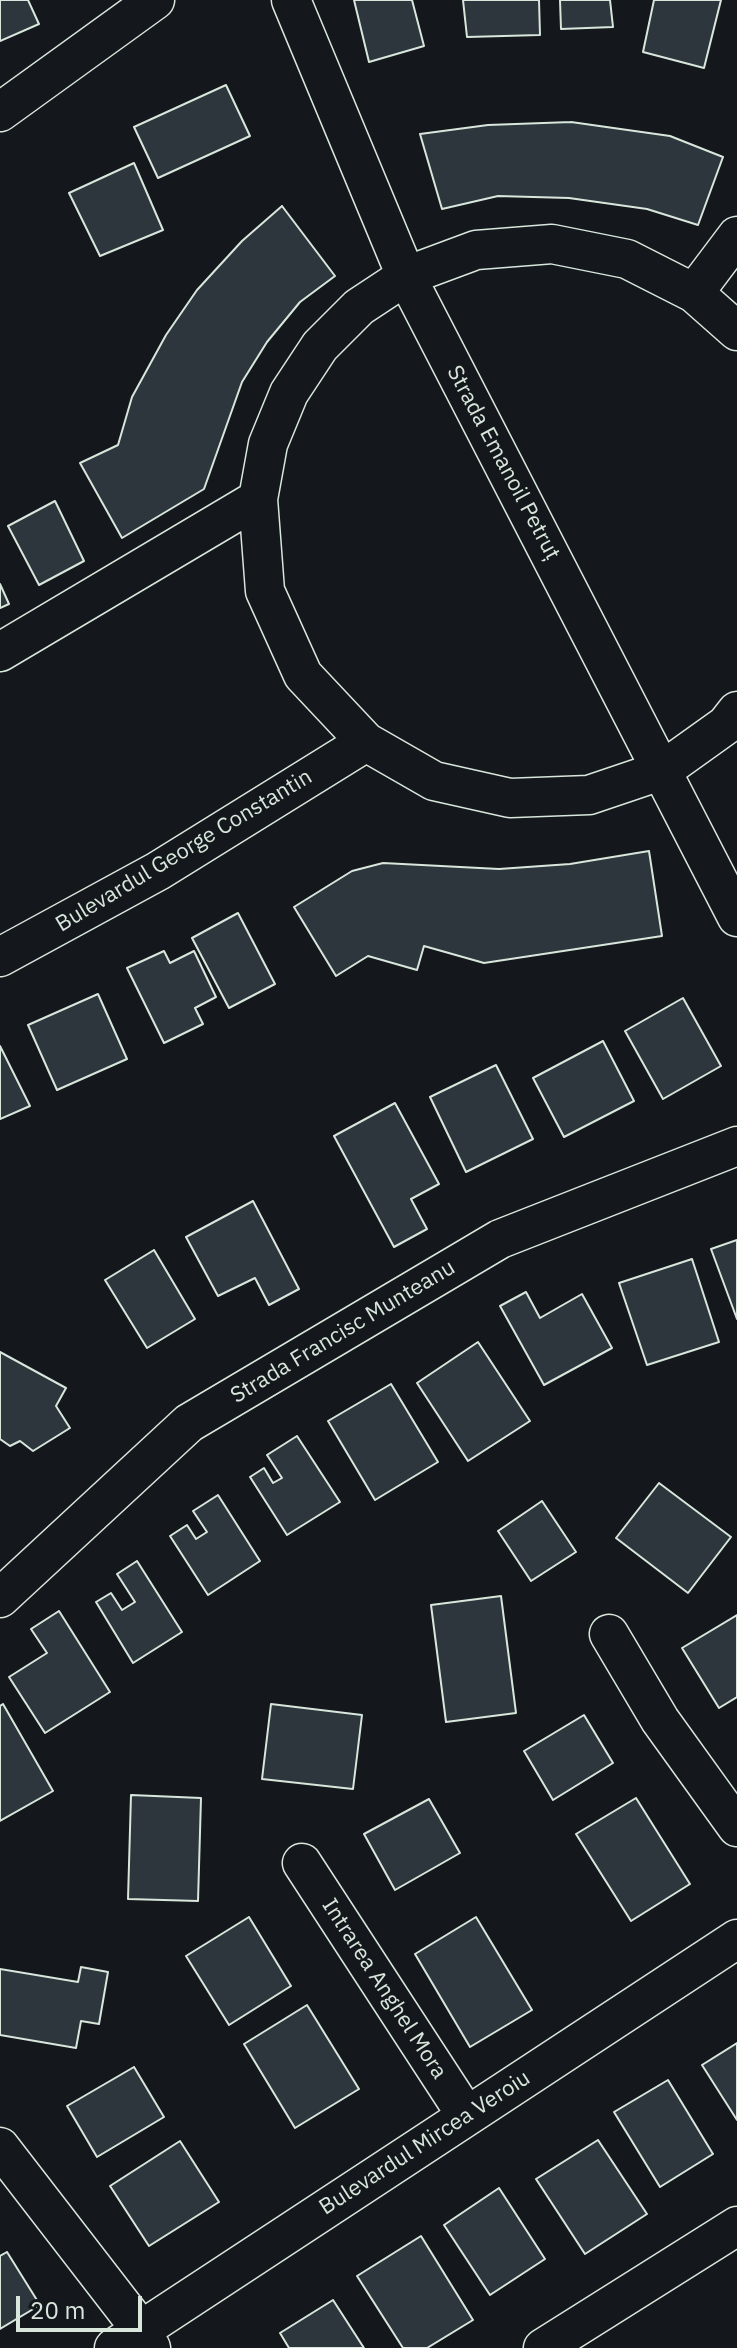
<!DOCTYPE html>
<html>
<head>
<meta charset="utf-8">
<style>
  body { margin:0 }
  #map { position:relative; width:737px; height:2348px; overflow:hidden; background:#14181c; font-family:"IBM Plex Sans",sans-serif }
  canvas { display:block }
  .scale { position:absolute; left:16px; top:2296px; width:126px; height:36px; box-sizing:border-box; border:4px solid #d8e6dc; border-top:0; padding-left:10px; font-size:24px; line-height:28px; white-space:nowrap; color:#d8e6dc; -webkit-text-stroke:6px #14181c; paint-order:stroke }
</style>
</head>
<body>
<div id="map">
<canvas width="737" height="2348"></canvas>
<div class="scale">20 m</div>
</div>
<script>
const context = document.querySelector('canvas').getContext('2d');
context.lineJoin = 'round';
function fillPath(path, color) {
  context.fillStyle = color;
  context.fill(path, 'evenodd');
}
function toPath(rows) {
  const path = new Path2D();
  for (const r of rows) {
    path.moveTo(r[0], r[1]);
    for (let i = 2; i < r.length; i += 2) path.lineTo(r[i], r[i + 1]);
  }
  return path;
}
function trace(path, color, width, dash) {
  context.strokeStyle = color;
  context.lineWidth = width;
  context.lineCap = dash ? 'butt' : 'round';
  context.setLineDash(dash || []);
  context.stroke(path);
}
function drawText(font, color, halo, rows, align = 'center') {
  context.font = font + ' "IBM Plex Sans",sans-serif';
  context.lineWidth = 6;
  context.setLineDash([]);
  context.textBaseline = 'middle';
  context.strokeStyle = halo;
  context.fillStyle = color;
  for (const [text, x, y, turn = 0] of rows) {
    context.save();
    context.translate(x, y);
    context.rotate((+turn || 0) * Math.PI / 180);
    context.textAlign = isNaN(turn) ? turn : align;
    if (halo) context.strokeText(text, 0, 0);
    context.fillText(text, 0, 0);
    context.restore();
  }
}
const building = toPath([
  [0,0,28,0,39,24,0,41,0,0],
  [354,0,412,0,424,46,369,62,354,0],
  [463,0,539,0,540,35,467,37,463,0],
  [560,0,610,0,613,27,561,29,560,0],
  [654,0,721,0,704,68,643,52,654,0],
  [226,85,250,136,158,178,134,127,226,85],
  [571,122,670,136,723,157,698,225,647,209,569,198,498,196,442,209,420,134,488,125,571,122],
  [134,163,163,230,100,256,69,193,134,163],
  [282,206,335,276,300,302,267,342,242,382,204,489,122,538,80,463,118,445,132,397,166,335,197,290,242,241,282,206],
  [55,501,84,561,39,585,8,526,55,501],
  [0,584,9,604,0,608,0,584],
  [649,851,662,936,484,963,424,946,417,970,368,956,336,976,294,907,352,871,383,863,499,869,570,864,649,851],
  [238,913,275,984,229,1008,192,938,238,913],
  [164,951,170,963,194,951,216,997,195,1008,203,1024,164,1043,127,968,164,951],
  [98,994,127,1059,57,1090,28,1025,98,994],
  [683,998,721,1066,663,1099,625,1031,683,998],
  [603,1041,634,1101,564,1137,533,1078,603,1041],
  [0,1046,30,1106,0,1119,0,1046],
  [496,1065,533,1139,466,1172,430,1097,496,1065],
  [395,1103,439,1184,411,1199,427,1229,394,1247,334,1136,395,1103],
  [253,1201,299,1289,269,1305,255,1278,218,1296,186,1237,253,1201],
  [737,1240,737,1319,711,1249,737,1240],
  [154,1250,195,1319,147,1348,105,1280,154,1250],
  [692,1259,719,1342,647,1365,619,1283,692,1259],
  [526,1292,540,1318,582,1294,612,1348,544,1385,500,1306,526,1292],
  [478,1342,530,1421,468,1461,417,1383,478,1342],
  [0,1352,66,1388,56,1406,70,1428,33,1451,20,1441,10,1446,0,1439,0,1352],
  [391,1384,438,1462,375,1500,328,1421,391,1384],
  [297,1436,340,1502,287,1535,250,1477,264,1468,273,1483,282,1478,267,1455,297,1436],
  [659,1483,731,1537,688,1593,616,1538,659,1483],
  [218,1495,260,1561,208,1595,170,1536,187,1525,196,1539,207,1532,193,1511,218,1495],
  [542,1501,576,1552,531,1581,498,1531,542,1501],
  [137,1561,182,1632,133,1663,96,1602,111,1593,122,1610,135,1602,117,1574,137,1561],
  [501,1596,516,1713,446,1722,431,1605,501,1596],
  [59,1611,110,1692,45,1733,9,1677,47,1653,31,1629,59,1611],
  [737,1615,737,1697,719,1708,682,1648,737,1615],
  [3,1704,53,1791,0,1821,0,1706,3,1704],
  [271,1704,362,1715,353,1789,262,1779,271,1704],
  [584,1715,613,1763,553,1800,524,1751,584,1715],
  [131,1795,201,1798,198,1901,128,1899,131,1795],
  [636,1798,690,1884,631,1921,576,1834,636,1798],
  [429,1799,460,1853,395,1890,364,1834,429,1799],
  [249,1917,291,1986,229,2025,186,1956,249,1917],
  [476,1917,532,2010,470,2047,415,1954,476,1917],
  [81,1967,108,1972,99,2024,81,2021,76,2048,0,2035,0,1969,78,1982,81,1967],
  [307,2005,359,2089,295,2128,244,2044,307,2005],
  [737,2043,737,2120,702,2065,737,2043],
  [134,2067,164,2117,97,2157,67,2106,134,2067],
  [668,2080,713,2154,660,2187,614,2112,668,2080],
  [598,2140,647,2214,585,2254,536,2179,598,2140],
  [180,2141,219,2202,149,2246,110,2186,180,2141],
  [499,2188,545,2259,490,2295,444,2225,499,2188],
  [421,2236,473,2320,427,2348,403,2348,357,2276,421,2236],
  [7,2252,40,2305,0,2329,0,2256,7,2252],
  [333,2300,364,2348,289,2348,280,2333,333,2300]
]);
const street = toPath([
  [291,0,406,276,737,917],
  [0,112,155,0],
  [694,293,737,236],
  [737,331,694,293,627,259,552,244,476,250,406,276,359,307,320,346,289,393,268,444,258,499,265,591,303,675,366,742,434,781,510,798,589,795,663,770,726,725,737,711],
  [0,652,258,499],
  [0,957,158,871,366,742],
  [0,1598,189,1423,500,1239,737,1146],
  [609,1634,660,1720,737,1827],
  [302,1863,466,2115],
  [0,2147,142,2331,151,2348],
  [114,2348,737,1939],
  [543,2348,737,2226]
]);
const streetNames = [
  ["Strada Emanoil Petruț",503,463,62],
  ["Bulevardul George Constantin",184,851,-31],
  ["Strada Francisc Munteanu",343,1332,-31],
  ["Intrarea Anghel Mora",384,1989,57],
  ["Bulevardul Mircea Veroiu",425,2143,-33]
];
fillPath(building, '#2c363c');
trace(building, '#d8e6dc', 2);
trace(street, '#d8e6dc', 41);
trace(street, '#14181c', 38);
drawText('22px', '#d8e6dc', '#14181c', streetNames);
</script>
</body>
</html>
